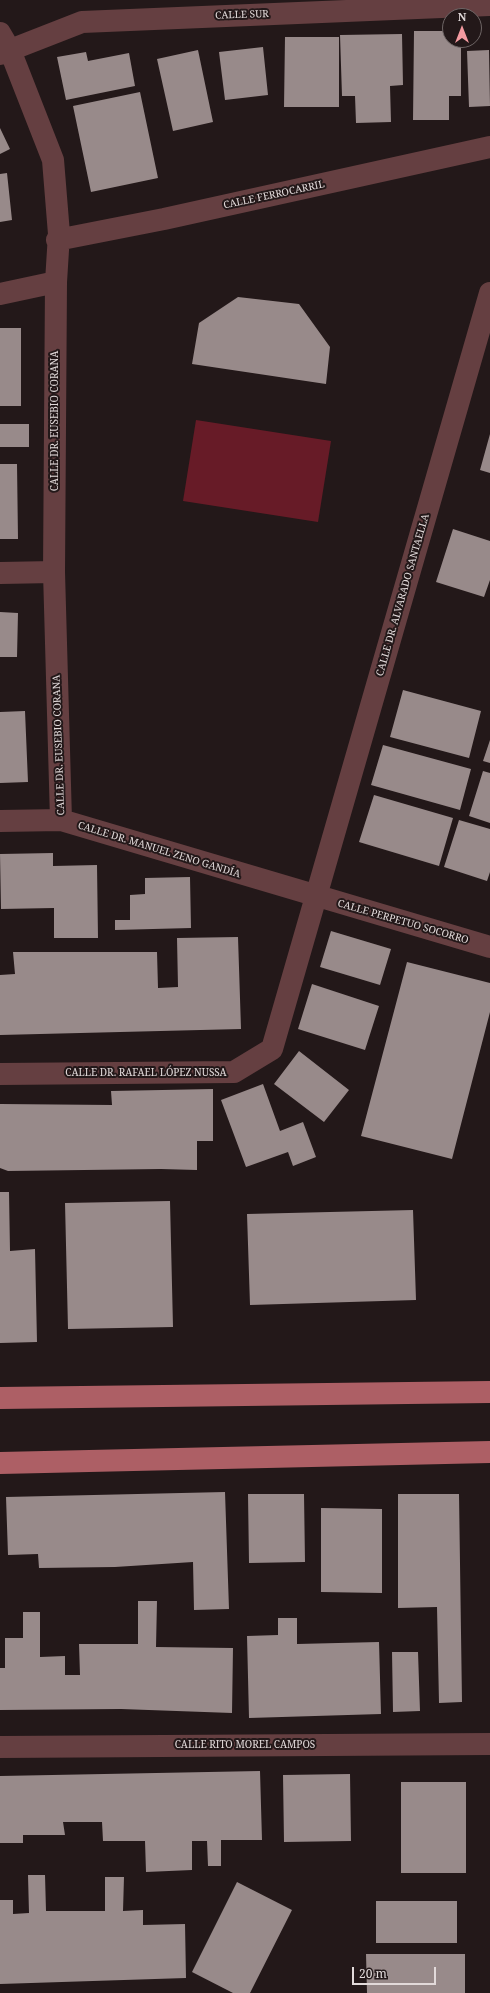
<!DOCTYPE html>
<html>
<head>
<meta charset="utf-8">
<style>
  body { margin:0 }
  #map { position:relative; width:490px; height:1993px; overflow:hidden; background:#231819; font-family:"Noto Serif",serif }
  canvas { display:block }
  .north { position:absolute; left:442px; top:8px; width:40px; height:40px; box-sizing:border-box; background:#231819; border:1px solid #6f6666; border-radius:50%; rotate:0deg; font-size:11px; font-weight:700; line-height:16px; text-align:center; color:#e2dada }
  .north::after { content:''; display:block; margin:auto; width:14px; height:18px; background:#f49aa0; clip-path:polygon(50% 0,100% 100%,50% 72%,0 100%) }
  .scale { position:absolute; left:352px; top:1967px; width:84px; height:18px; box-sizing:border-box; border:2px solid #e2dada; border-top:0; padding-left:5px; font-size:12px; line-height:14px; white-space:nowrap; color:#e2dada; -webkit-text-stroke:3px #231819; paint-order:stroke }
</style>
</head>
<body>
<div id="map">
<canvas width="490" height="1993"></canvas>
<div class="north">N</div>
<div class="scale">20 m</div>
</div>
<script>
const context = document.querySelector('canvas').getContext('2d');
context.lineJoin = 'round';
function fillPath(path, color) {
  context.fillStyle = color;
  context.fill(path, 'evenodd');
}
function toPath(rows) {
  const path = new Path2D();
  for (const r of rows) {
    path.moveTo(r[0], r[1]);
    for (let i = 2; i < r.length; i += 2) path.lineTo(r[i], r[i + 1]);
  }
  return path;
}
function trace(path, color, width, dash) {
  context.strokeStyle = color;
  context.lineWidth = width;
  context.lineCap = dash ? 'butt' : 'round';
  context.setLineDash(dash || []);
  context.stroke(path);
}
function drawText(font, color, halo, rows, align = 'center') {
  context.font = font + ' "Noto Serif",serif';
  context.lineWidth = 4;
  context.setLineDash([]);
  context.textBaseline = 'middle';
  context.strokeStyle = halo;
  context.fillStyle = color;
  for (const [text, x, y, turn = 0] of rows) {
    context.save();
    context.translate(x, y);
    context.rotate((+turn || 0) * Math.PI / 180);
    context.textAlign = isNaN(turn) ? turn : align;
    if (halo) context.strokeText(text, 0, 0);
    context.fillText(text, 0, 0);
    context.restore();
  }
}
const green = toPath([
  [196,420,331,441,318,522,183,501]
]);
const building = toPath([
  [414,31,450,31,450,40,461,40,461,96,449,96,449,120,413,120],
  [402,34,403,85,390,86,391,122,356,123,355,96,342,96,340,35],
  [285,37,339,37,339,107,284,107],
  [263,47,268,95,225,100,219,52],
  [198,50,213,122,173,131,157,59],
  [489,50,490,106,469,107,467,51],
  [86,52,88,61,129,53,135,86,66,100,57,57],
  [140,92,158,178,91,192,73,106],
  [0,128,10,149,0,154],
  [7,173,12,220,0,222,0,174],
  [238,297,299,304,330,347,326,384,192,364,199,323],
  [0,328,21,328,21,406,0,406],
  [0,424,29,424,29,447,0,447],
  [490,434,490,473,480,470],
  [0,464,17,464,18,539,0,539],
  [453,529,490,541,490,580,484,597,436,582],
  [0,612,18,613,17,657,0,657],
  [403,690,481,711,469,758,390,737],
  [25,711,28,782,0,783,0,712],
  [490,740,490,763,483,761],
  [383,745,471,769,460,810,371,785],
  [483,771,490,773,490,823,469,816],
  [374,795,453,818,439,866,359,842],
  [459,820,490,829,490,872,487,881,444,867],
  [53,853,53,866,97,865,98,938,54,938,54,908,1,909,0,854],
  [190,877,191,928,115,930,115,920,130,920,130,895,145,894,145,878],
  [331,931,391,949,380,985,320,967],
  [238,937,241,1029,0,1035,0,975,15,974,13,952,157,952,158,988,178,987,177,938],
  [407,962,490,983,490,1012,452,1159,361,1136],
  [312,984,379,1006,365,1050,298,1029],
  [299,1051,349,1090,324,1122,274,1084],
  [263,1084,280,1131,303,1122,316,1157,293,1166,288,1152,246,1167,221,1100],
  [213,1089,213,1141,197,1141,197,1170,161,1169,8,1171,0,1168,0,1104,112,1105,111,1091],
  [0,1192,9,1192,10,1251,35,1249,37,1342,0,1343],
  [170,1201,173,1327,68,1329,65,1203],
  [413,1210,416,1300,250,1305,247,1214],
  [225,1492,229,1609,194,1610,193,1562,115,1567,39,1568,38,1554,8,1555,6,1497],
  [248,1494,304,1494,305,1562,249,1563],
  [398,1494,459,1494,462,1702,439,1703,437,1607,398,1608],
  [321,1508,382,1509,382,1593,321,1592],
  [138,1601,157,1601,156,1647,233,1648,232,1713,121,1709,0,1710,0,1668,5,1668,5,1638,23,1638,23,1612,40,1612,40,1657,65,1656,65,1675,80,1675,79,1644,138,1644],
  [278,1618,297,1618,297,1644,379,1642,381,1714,249,1718,247,1636,278,1635],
  [392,1652,418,1652,420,1711,393,1712],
  [260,1771,262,1840,221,1840,221,1866,208,1866,207,1841,192,1841,192,1870,146,1872,145,1841,103,1841,102,1822,63,1822,65,1835,23,1835,23,1843,0,1843,0,1776],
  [350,1774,351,1841,284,1842,283,1775],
  [401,1782,466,1782,466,1873,401,1873],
  [28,1875,45,1875,46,1911,105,1911,105,1877,124,1877,123,1911,143,1910,143,1925,185,1924,186,1978,0,1984,0,1900,13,1900,13,1914,29,1913],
  [237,1882,292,1910,250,1993,233,1993,192,1972],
  [376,1901,457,1901,457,1943,376,1943],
  [366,1954,465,1954,465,1993,367,1993]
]);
const street = toPath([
  [0,33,10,50,53,160,59,234,56,282,54,572,61,820],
  [0,54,82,22,490,5],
  [57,240,164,219,490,147],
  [0,294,56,282],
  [0,573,54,572],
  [0,821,61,820,490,947],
  [0,1074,234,1072,272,1049,490,293],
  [0,1747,490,1744]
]);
const primary = toPath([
  [0,1398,490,1392],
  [0,1463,490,1452]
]);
const streetNames = [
  ["CALLE SUR",242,15,-2],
  ["CALLE FERROCARRIL",274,195,-12],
  ["CALLE DR. EUSEBIO CORANA",55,421,-90],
  ["CALLE DR. ALVARADO SANTAELLA",403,595,-74],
  ["CALLE DR. EUSEBIO CORANA",59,745,-92],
  ["CALLE DR. MANUEL ZENO GANDÍA",159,850,17],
  ["CALLE PERPETUO SOCORRO",403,922,16],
  ["CALLE DR. RAFAEL LÓPEZ NUSSA",146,1073],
  ["CALLE RITO MOREL CAMPOS",245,1745]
];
fillPath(green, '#671b27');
fillPath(building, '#988a8a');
trace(street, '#653f41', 22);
trace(primary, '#ad5f65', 22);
drawText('10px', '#e2dada', '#231819', streetNames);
</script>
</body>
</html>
